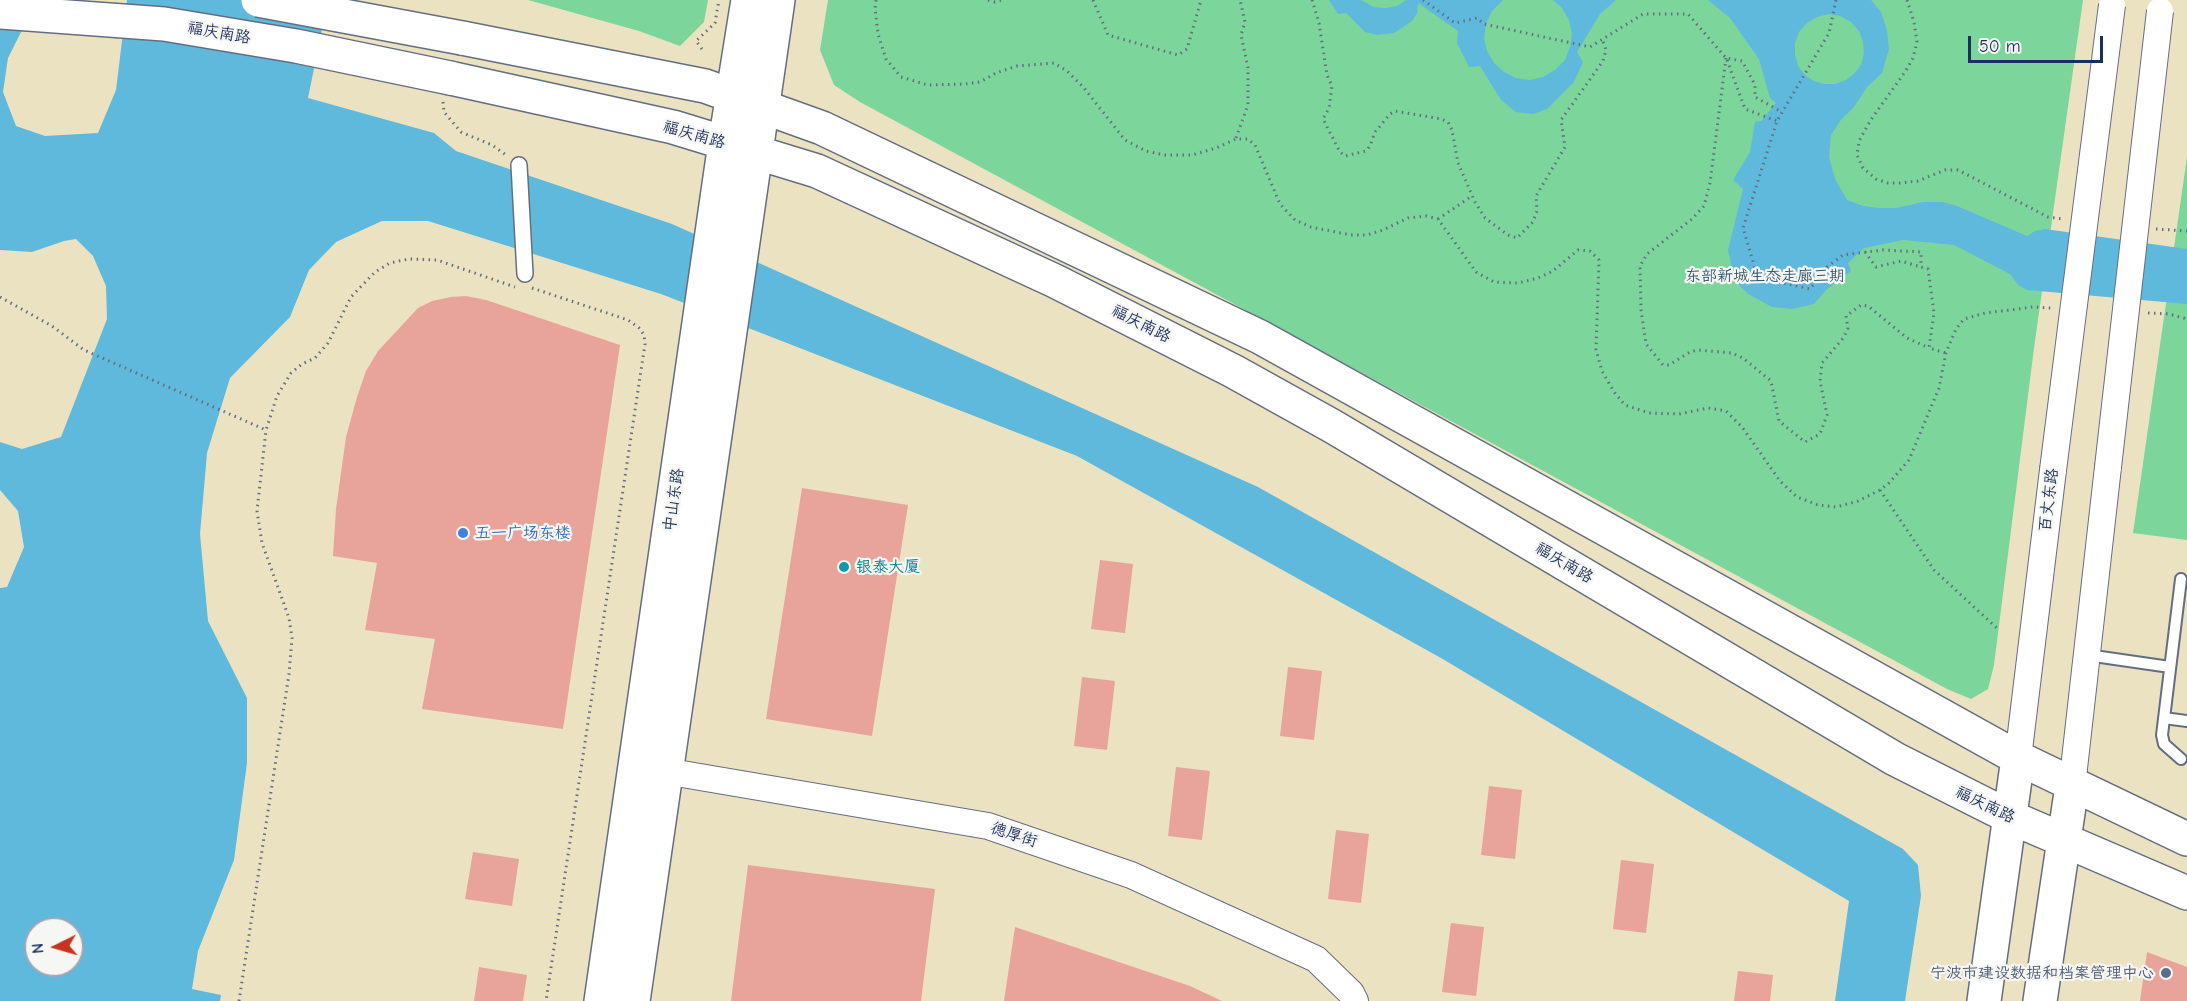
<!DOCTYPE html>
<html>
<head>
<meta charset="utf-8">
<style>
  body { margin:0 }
  #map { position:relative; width:2187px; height:1001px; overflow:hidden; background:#ebe2c2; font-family:"Comic Neue",sans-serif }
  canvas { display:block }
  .north { position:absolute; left:24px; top:917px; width:60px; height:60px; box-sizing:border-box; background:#f6f6f2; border:2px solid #9ea6b7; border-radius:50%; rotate:265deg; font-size:16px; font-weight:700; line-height:24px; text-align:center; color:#1b2f5e }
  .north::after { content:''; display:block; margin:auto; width:21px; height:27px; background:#c8321e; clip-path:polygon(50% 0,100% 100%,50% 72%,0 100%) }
  .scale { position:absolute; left:1968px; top:36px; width:135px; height:27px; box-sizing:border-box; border:3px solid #1b2f5e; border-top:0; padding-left:8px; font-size:18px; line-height:21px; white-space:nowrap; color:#1b2f5e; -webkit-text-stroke:4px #f6f6f2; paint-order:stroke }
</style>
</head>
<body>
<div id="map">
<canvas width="2187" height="1001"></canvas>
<div class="north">N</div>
<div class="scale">50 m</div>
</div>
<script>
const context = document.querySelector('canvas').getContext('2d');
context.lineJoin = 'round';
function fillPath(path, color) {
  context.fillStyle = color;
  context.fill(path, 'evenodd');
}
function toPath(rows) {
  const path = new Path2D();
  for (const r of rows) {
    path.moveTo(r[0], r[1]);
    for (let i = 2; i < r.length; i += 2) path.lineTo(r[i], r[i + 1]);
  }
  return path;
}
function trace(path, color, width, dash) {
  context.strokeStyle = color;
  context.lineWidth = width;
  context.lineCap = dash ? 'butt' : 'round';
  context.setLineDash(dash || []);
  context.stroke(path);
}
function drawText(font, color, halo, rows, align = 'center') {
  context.font = font + ' "Comic Neue","LXGW WenKai TC",sans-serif';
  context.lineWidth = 4.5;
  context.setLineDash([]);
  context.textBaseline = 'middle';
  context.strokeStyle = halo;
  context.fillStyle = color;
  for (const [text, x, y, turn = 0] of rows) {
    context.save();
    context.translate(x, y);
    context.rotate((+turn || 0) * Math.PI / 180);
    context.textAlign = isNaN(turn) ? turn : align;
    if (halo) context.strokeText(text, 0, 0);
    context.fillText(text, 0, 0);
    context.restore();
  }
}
const green = toPath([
  [528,0,708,0,704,22,680,46,639,31],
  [828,0,2083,0,2034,348,1994,665,1988,689,1971,699,1947,689,860,102,834,85,820,50],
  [2187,157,2187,540,2133,533]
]);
const water = toPath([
  [0,0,37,0,8,58,3,92,16,126,45,136,98,133,116,90,127,0,328,0,308,98,434,133,456,151,672,224,1258,487,1903,849,1918,865,1921,896,1905,1001,1835,1001,1849,901,1441,658,1077,456,661,294,428,221,382,221,336,242,309,270,290,317,230,378,207,453,200,534,208,621,247,698,247,763,234,860,198,951,192,989,221,995,220,1001,0,1001,0,588,7,587,24,547,18,511,0,490,0,442,22,449,61,437,107,319,106,286,93,256,76,239,64,241,32,252,0,250],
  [36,929,72,929,72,965,36,965],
  [1329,0,1361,0,1374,7,1386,8,1397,6,1406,0,1503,0,1492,11,1486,24,1484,38,1487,51,1494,63,1504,72,1516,78,1530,80,1543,77,1555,70,1565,60,1570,47,1572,34,1569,20,1562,8,1553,0,1616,0,1600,14,1577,52,1583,62,1574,82,1547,109,1533,114,1516,112,1501,100,1480,66,1469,67,1457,43,1458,31,1418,3,1417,13,1412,21,1394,33,1378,35,1365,32,1346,13,1338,14],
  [1708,0,1871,0,1881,12,1887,30,1889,49,1882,73,1867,87,1854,107,1840,121,1831,135,1829,157,1835,179,1847,200,1863,206,1879,208,1896,208,1923,202,1943,202,1957,206,2027,236,2035,231,2045,229,2187,249,2187,304,2027,290,2018,285,2010,274,1954,245,1903,240,1864,248,1848,263,1851,271,1826,290,1814,304,1792,309,1772,307,1748,294,1735,281,1728,250,1743,189,1733,180,1750,152,1755,122,1761,121,1776,103,1770,98,1759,59,1730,18],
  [1829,14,1840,16,1851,22,1859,31,1863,42,1864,54,1861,65,1854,74,1846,80,1835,84,1824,84,1814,81,1805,75,1798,66,1795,55,1795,43,1799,32,1807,23,1817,17]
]);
const building = toPath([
  [466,296,486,300,620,345,563,729,422,709,435,639,365,630,377,563,333,556,336,509,346,437,357,397,366,371,378,351,418,308,432,301,451,297],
  [802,488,908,505,872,736,766,719],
  [1100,560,1133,564,1125,633,1091,629],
  [1288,667,1322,671,1314,740,1280,736],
  [1082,677,1115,681,1107,750,1074,746],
  [1176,767,1210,771,1202,840,1168,836],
  [1489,786,1522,790,1515,859,1481,855],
  [1336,830,1369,834,1361,903,1328,899],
  [473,852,519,859,512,906,465,899],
  [1621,860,1654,864,1646,933,1613,929],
  [748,865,935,889,921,1001,731,1001],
  [1451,923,1484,927,1476,996,1442,992],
  [1015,927,1190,986,1222,1001,1004,1001],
  [2147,952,2187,967,2187,1001,2140,1001],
  [479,967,527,975,523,1001,474,1001],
  [1738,971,1773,975,1770,1001,1734,1001]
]);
const path = toPath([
  [876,0,875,8,878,34,886,59,901,77,928,85,965,84,980,82,996,73,1017,66,1054,63,1067,71,1084,88,1125,140,1146,151,1164,155,1192,155,1216,148,1236,139,1248,139,1255,145,1280,204,1295,220,1311,227,1351,235,1367,235,1383,230,1408,218,1426,216,1438,219,1476,272,1494,282,1518,283,1538,278,1553,271,1578,250,1590,251,1599,260,1596,350,1602,371,1614,392,1625,405,1649,413,1679,414,1708,408,1726,411,1742,427,1780,481,1797,497,1818,505,1836,507,1858,501,1880,490,1889,483,1909,460,1939,388,1946,353,1956,329,1964,319,1985,313,2010,310,2033,307,2051,308],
  [988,0,995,2,1001,0],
  [1093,0,1108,35,1178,55,1187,49,1201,0],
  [1312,0,1319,23,1327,75,1332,86,1329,108,1323,119,1340,152,1345,156,1366,151,1370,146,1375,132,1390,114,1395,111,1441,119,1448,122,1452,130,1458,163,1475,202,1485,218,1508,235,1517,238,1533,222,1537,211,1536,196,1565,147,1561,120,1603,61,1606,50,1603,41],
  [1423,0,1455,23,1477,18,1484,24,1590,47,1643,14,1688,14,1726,58,1742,61,1755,85,1755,97,1782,112],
  [1836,0,1829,33,1777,121,1743,228,1755,268,1762,276,1770,280,1810,289,1827,267,1843,255,1883,250,1921,252,1921,267,1928,269,1934,313,1929,348,1946,353],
  [1907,0,1914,22,1917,42,1913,58,1905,72,1870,121,1859,141,1857,155,1863,168,1876,179,1888,183,1900,183,1918,181,1945,170,1958,170,2048,217,2063,219],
  [702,49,696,41,715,23,719,0],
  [1726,58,1710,183,1704,206,1692,219,1647,254,1640,266,1641,310,1646,344,1663,365,1669,365,1690,352,1698,350,1732,353,1743,358,1771,381,1779,421,1805,442,1820,434,1827,415,1820,381,1822,363,1844,337,1848,328,1846,316,1861,305,1868,306,1907,338,1929,348],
  [1727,60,1745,109,1777,121],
  [443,102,444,112,461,132,492,145,506,155],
  [1236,138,1248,105,1248,68,1241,35,1245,22,1240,0],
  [1438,219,1472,196],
  [2156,229,2187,231],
  [1865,252,1876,267,1901,261,1921,267],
  [532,288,628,320,639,328,644,335,645,344,546,1001],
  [0,297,52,326,84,350,266,430,277,396,291,373,302,364,315,358,328,343,351,297,375,272,390,263,409,259,437,260,515,287],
  [2148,313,2169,314,2187,319],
  [1880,490,1934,570,1999,630],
  [239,1001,289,674,292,638,289,618,262,543,257,511,266,430]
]);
const service = toPath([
  [2087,655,2170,667],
  [2164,718,2187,721],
  [2181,759,2164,744,2162,735,2181,579]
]);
const pedestrian = toPath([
  [519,165,525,274]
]);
const tertiary = toPath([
  [2018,758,2053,470],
  [647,768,988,826,1131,875,1316,959,1351,993,1355,1001],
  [2072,786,2108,467]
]);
const primary = toPath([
  [462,38,705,86,822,128,1260,337,2018,758,2187,839],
  [450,78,673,127,817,171,1055,281,1233,371,1332,426,1895,759,2010,817,2187,893],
  [601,1001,725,143,748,0],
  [633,1001,778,0],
  [1984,1001,2018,758],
  [2040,1001,2072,786]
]);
const tertiaryBridge = toPath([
  [2108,467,2160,11],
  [2053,470,2112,5]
]);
const primaryBridge = toPath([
  [258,0,462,38],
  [0,12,164,24,296,46,450,78]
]);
const markers = [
  [463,533,6,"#3f7fe0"],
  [844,567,6,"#0f9aa8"],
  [2166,973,6,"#5c6f8a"]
];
const streetNames = [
  ["福庆南路",219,33,10],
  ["福庆南路",694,135,16],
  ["福庆南路",1141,324,27],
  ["中山东路",674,500,-82],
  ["百丈东路",2049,500,-83],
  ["福庆南路",1564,563,31],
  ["福庆南路",1985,805,26],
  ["德厚街",1014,835,18]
];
const parkNames = [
  ["东部新城生态走廊三期",1765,276]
];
const shopNames = [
  ["五一广场东楼",475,533]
];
const cultureNames = [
  ["银泰大厦",856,567]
];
const serviceNames = [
  ["宁波市建设数据和档案管理中心",2154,973]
];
fillPath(green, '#7cd59a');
fillPath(water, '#5fb9dc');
fillPath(building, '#e8a39b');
trace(service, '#646e81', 14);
trace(pedestrian, '#646e81', 18);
trace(tertiary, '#646e81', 28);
trace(primary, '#646e81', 36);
trace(path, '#646e81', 3, [1.5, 4.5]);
trace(service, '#fff', 10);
trace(pedestrian, '#fff', 15);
trace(tertiary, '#fff', 26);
trace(primary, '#fff', 33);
trace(tertiaryBridge, '#646e81', 28, []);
trace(primaryBridge, '#646e81', 36, []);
trace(tertiaryBridge, '#fff', 26);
trace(primaryBridge, '#fff', 33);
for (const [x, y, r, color] of markers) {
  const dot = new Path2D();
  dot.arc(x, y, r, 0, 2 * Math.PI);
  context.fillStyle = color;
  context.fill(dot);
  trace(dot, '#f6f6f2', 2);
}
drawText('16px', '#1b2f5e', '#f6f6f2', streetNames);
drawText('16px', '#33586d', '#f6f6f2', parkNames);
drawText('16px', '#366cbe', '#f6f6f2', shopNames, 'left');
drawText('16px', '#0d838f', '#f6f6f2', cultureNames, 'left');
drawText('16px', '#4e5e75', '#f6f6f2', serviceNames, 'right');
</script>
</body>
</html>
